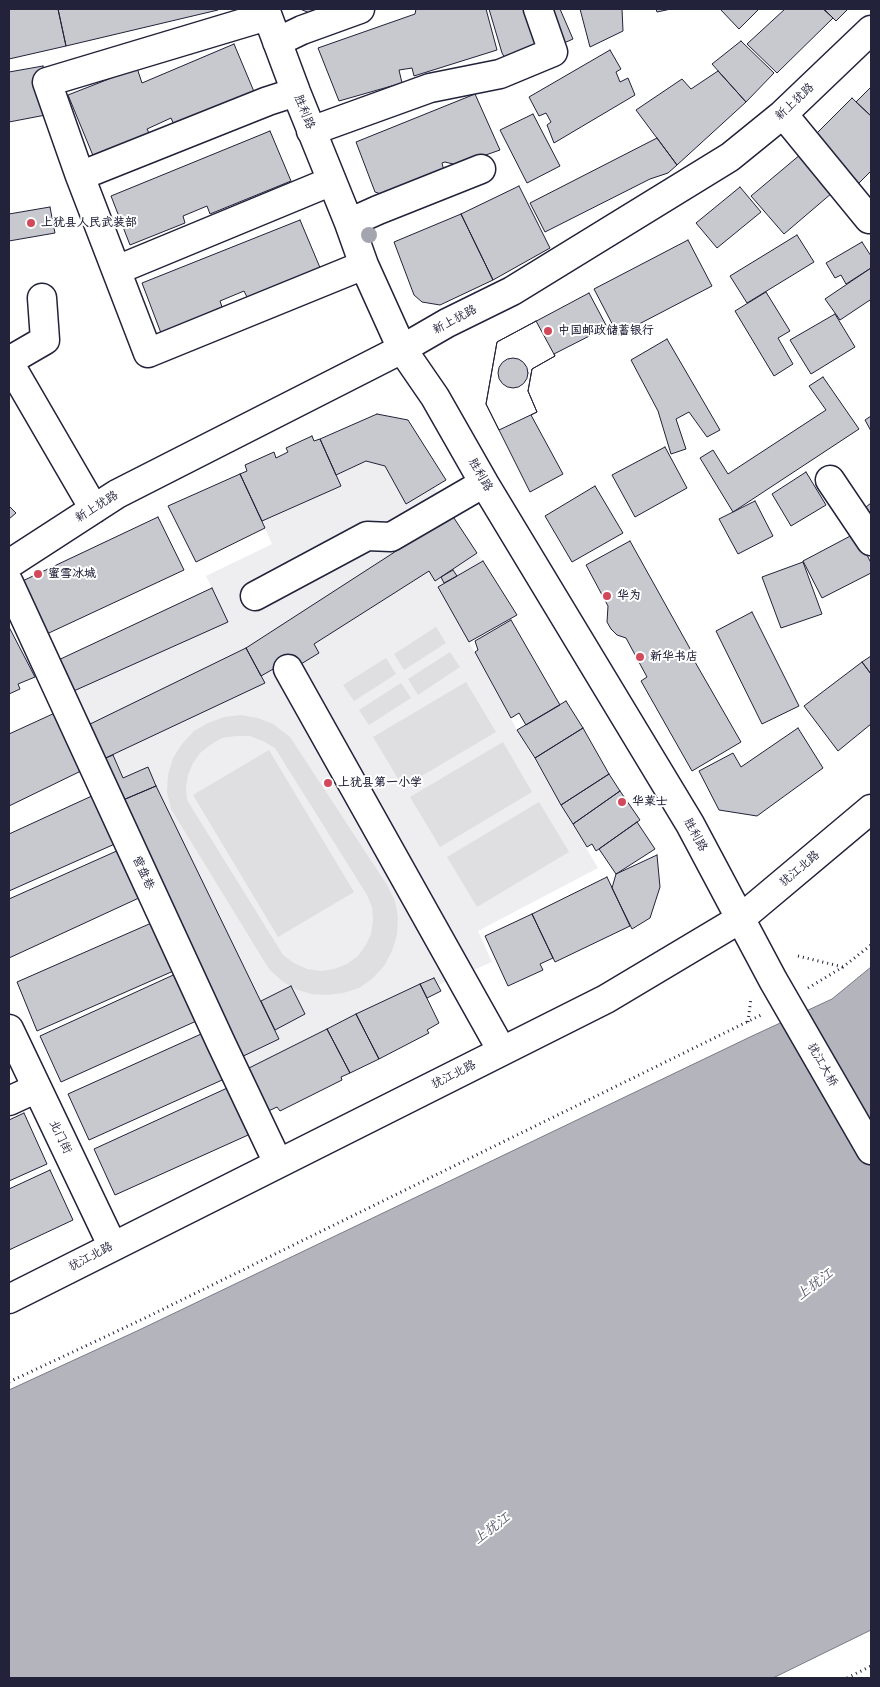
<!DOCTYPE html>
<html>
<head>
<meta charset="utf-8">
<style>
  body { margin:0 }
  #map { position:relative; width:880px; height:1687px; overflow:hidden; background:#fff; font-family:Pangolin,sans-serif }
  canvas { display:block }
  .frame { position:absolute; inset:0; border:10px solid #22223b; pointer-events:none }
</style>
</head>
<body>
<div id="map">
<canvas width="880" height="1687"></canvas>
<div class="frame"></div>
</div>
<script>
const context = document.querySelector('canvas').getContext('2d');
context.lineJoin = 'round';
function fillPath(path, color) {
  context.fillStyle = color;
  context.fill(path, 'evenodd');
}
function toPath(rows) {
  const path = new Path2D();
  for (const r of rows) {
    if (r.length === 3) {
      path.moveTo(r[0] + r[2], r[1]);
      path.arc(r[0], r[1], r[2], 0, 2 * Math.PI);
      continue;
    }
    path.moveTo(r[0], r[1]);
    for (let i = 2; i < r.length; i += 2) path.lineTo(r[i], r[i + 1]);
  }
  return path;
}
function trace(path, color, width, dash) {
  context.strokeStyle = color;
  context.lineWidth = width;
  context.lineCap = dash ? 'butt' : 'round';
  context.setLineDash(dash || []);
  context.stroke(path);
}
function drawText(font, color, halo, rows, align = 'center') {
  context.font = font + ' Pangolin,"LXGW WenKai TC",sans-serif';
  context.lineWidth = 4;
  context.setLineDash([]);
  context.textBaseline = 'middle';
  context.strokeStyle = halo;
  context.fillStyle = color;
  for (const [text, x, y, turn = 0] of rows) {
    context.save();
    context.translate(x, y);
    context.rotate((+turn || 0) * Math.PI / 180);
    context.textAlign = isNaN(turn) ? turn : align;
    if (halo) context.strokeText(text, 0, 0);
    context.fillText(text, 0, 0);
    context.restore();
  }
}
const built = toPath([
  [366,461,385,466,406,504,434,487,517,615,469,642,517,730,598,868,478,931,492,962,438,985,440,991,427,998,420,984,241,1072,67,694,212,588,206,576,272,544,262,521,341,486,336,475]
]);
const green = toPath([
  [436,627,446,643,404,670,394,654],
  [450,652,460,667,418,695,408,679],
  [386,658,396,674,354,701,343,685],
  [466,682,496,732,403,787,373,737],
  [401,683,411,698,369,725,359,710],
  [241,715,258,718,273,724,290,737,387,885,395,901,398,917,397,935,392,951,384,966,372,979,359,988,343,993,327,995,311,994,295,989,282,981,270,970,261,956,171,809,167,792,168,775,173,758,182,744,194,731,208,723,224,717],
  [236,736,250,736,263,741,275,748,367,895,372,907,373,920,371,934,366,945,358,956,347,964,334,969,321,971,307,969,294,963,283,955,187,800,186,787,188,775,193,763,200,753,210,745,222,738],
  [503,742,532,792,440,847,410,797],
  [269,750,354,892,278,937,193,795],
  [539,802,569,852,477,907,447,857]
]);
const water = toPath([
  [871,967,871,1630,773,1678,9,1678,9,1390,137,1331,750,1037,832,999,871,967]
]);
const building = toPath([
  [9,9,58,9,66,46,9,59,9,9],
  [58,9,218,9,218,10,66,46,58,9],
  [300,9,332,9,312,14,300,9],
  [416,9,486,9,497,50,414,76,412,68,399,70,402,83,339,101,318,48,415,14,416,9],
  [489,9,560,9,573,39,510,67,502,53,489,9],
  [580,9,622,9,623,31,590,47,580,9],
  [656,9,671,9,657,12,656,9],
  [720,9,759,9,739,29,720,9],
  [785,9,823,9,833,18,777,73,747,44,785,9],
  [824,9,848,9,836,21,824,9],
  [741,41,774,73,746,102,712,64,741,41],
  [234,44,255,94,175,127,171,118,147,129,150,135,94,158,68,95,137,68,142,83,234,44],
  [610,50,621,69,616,72,620,82,628,78,635,95,554,143,547,125,551,122,546,113,539,116,529,97,610,50],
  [43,66,51,114,9,122,9,72,43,66],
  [718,71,746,102,677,165,636,110,682,79,691,89,718,71],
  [871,87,871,116,856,102,871,87],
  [475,94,500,150,457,165,445,162,442,163,444,171,381,194,375,192,356,142,475,94],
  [852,98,871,116,871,171,858,184,811,139,852,98],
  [533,114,560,166,527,183,500,130,533,114],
  [270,131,291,181,210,214,207,206,183,216,185,223,130,245,111,196,270,131],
  [657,138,677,165,668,173,650,179,545,232,530,203,657,138],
  [807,149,839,187,784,234,751,196,807,149],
  [519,186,550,248,493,280,461,214,519,186],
  [740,187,761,212,717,248,696,223,740,187],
  [50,207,55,233,9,241,9,214,50,207],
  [461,214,493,280,440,305,422,302,414,295,394,242,461,214],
  [300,220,321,270,248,299,244,291,220,301,222,307,161,333,142,283,300,220],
  [797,235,814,262,747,303,730,276,797,235],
  [688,240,712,286,618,335,594,289,688,240],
  [862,242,871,256,871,268,846,284,841,275,835,278,826,263,862,242],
  [871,268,871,303,870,300,840,320,825,299,871,268],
  [766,292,790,331,778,338,793,364,774,376,735,311,766,292],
  [589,293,607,327,554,354,555,356,532,369,528,391,537,412,531,415,563,474,530,492,486,404,497,342,589,293],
  [835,314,855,347,811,374,790,340,835,314],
  [536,321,555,356,532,369,528,391,537,412,499,430,486,404,497,342,536,321],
  [667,339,720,430,707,437,689,412,676,419,686,449,671,454,658,411,631,360,667,339],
  [513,373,15],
  [823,377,859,429,733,512,700,458,713,450,728,474,826,410,809,386,823,377],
  [377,414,408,420,446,480,406,504,385,466,366,461,336,475,320,439,377,414],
  [871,416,871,431,865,420,871,416],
  [312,436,314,441,320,439,341,486,262,521,240,474,247,471,245,465,274,452,276,458,288,452,286,448,312,436],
  [665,447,687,488,635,517,612,475,665,447],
  [806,472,826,505,791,526,772,494,806,472],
  [240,474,265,528,196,562,168,506,240,474],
  [595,486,623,533,572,562,545,516,595,486],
  [755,501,773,536,738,554,719,519,755,501],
  [871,503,871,514,866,507,871,503],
  [9,506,16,513,9,519,9,506],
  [452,515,477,553,435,581,429,571,314,644,319,653,301,664,296,656,261,676,246,648,452,515],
  [158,517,184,570,36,639,14,585,158,517],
  [856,533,871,563,871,573,822,598,803,561,856,533],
  [630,541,693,654,691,655,741,742,692,771,641,681,647,677,626,638,617,635,611,629,607,622,608,606,586,565,630,541],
  [483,561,517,615,469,642,438,587,483,561],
  [803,562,822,614,781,628,762,577,803,562],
  [453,570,457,576,444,583,441,577,453,570],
  [212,588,228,622,67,694,52,663,212,588],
  [752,612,799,706,762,724,716,631,752,612],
  [511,620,560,705,526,725,519,713,511,718,475,652,478,650,475,641,511,620],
  [9,627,35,677,18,684,20,689,9,694,9,627],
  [246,648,265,683,97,762,82,728,246,648],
  [871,656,871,674,862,662,871,656],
  [862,662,871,674,871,724,838,751,804,706,862,662],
  [566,701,583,728,535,758,517,730,566,701],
  [57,712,83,770,9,806,9,734,57,712],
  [583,728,609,774,561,805,535,758,583,728],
  [798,728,823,768,757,816,719,810,699,771,733,753,741,767,798,728],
  [113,755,123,778,148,767,156,786,116,803,97,762,113,755],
  [609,774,620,791,573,824,561,805,609,774],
  [156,786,279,1039,235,1060,116,803,156,786],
  [620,791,640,820,596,851,592,844,587,847,573,824,620,791],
  [94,795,117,843,9,891,9,834,94,795],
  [637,822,655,849,616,874,599,849,637,822],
  [119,850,141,897,9,958,9,899,119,850],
  [657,855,660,887,650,918,632,929,612,888,616,874,657,855],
  [607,877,630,926,555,962,532,914,607,877],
  [532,914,553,958,540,964,543,970,508,986,485,936,532,914],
  [156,921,178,969,37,1031,17,982,156,921],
  [182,971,203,1018,61,1082,40,1036,182,971],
  [434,978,441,991,427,998,420,984,434,978],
  [420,984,439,1023,427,1030,429,1033,379,1059,356,1014,420,984],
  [291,986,305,1014,275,1030,261,1001,291,986],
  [356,1014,379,1059,350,1073,327,1029,356,1014],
  [327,1029,350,1073,341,1077,342,1080,280,1111,277,1107,262,1114,241,1072,327,1029],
  [210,1030,231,1076,89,1140,68,1094,210,1030],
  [236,1084,257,1131,115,1195,94,1149,236,1084],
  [24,1113,47,1164,9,1181,9,1120,24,1113],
  [50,1170,73,1220,9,1250,9,1189,50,1170]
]);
const path = toPath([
  [798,956,843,967],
  [808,988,843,967,871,945],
  [748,1022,751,998],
  [9,1382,145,1318,761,1015],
  [847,1678,871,1666]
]);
const minor = toPath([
  [265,9,296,92,349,223,364,265,402,349,435,397,484,483,690,824,773,980,871,1150],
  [267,16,47,82,80,176,148,353,364,265],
  [277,42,302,30,360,9],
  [783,114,869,219],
  [311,131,430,88,500,74,553,52,538,9],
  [80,176,268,101,296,92],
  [349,223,378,210,481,169],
  [117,270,332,181],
  [42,298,45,340,14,358,11,366,94,509],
  [830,480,871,541],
  [9,564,117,494,402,349,447,323,512,291,730,157,783,114,871,30],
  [9,583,221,1043,278,1163],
  [255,596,367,536,391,537,484,483],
  [288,669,502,1051],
  [9,1029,112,1245],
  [9,1101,37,1088],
  [9,1299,606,999,740,919,871,809]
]);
const trees = [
  [369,235]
];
const markers = [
  [31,223,5,"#d1495b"],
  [548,331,5,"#d1495b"],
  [38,574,5,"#d1495b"],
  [607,596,5,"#d1495b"],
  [640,657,5,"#d1495b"],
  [328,783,5,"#d1495b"],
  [622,802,5,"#d1495b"]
];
const streetNames = [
  ["新上犹路",795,102,-43],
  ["胜利路",304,112,68],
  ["新上犹路",455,320,-28],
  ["胜利路",480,475,60],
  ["新上犹路",97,507,-32],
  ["胜利路",695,835,61],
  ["犹江北路",800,869,-40],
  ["营盘巷",143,873,65],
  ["犹江大桥",822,1065,60],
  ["犹江北路",454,1075,-27],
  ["北门街",60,1137,64],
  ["犹江北路",91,1257,-28]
];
const poiNames = [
  ["上犹县人民武装部",41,223],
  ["中国邮政储蓄银行",558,331],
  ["蜜雪冰城",48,574],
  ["华为",617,596],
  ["新华书店",650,657],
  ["上犹县第一小学",338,783],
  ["华莱士",632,802]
];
const waterNames = [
  ["上犹江",815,1285,-37],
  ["上犹江",492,1529,-37]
];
fillPath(built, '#eeeef1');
fillPath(green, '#dfdfe2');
fillPath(water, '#b4b4bc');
trace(water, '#7a7a88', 1);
fillPath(building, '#c8c8cf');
trace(building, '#22223b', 1);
trace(minor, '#22223b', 31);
trace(path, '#22223b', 3, [1, 4]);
trace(minor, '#fff', 28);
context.fillStyle = '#a5a5af';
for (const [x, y] of trees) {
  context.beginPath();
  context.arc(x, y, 8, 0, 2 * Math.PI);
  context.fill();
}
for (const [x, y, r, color] of markers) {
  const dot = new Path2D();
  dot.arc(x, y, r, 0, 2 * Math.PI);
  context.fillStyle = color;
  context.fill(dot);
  trace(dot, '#fff', 2);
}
drawText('12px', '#22223b', '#fff', streetNames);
drawText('bold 12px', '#22223b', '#fff', poiNames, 'left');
drawText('italic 14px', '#5c5c6f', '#fff', waterNames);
</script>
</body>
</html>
